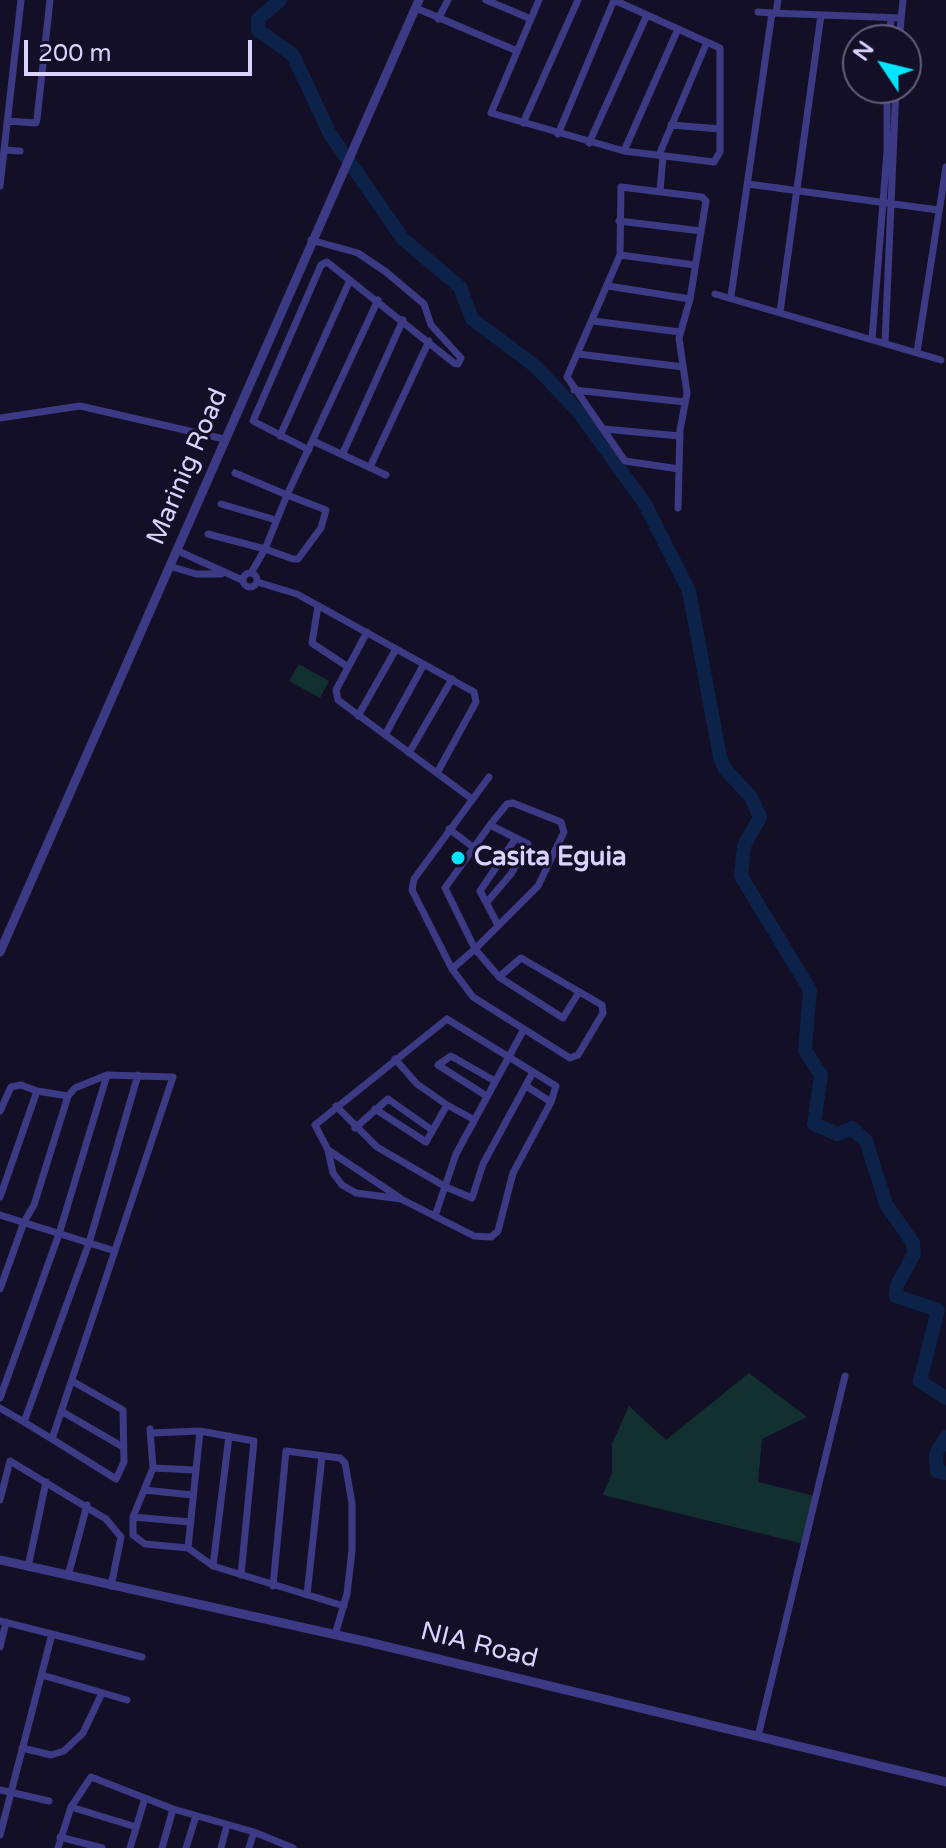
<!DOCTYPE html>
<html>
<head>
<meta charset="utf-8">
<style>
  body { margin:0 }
  #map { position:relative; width:946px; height:1848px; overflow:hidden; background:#130f26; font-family:"Varela Round",sans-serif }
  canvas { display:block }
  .north { position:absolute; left:842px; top:24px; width:80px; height:80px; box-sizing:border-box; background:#130f26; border:2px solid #625e7d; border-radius:50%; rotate:305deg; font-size:22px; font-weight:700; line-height:32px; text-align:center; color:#d9d4ff }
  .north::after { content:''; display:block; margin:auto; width:28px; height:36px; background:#00e5ff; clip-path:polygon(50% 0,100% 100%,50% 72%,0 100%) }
  .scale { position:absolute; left:24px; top:40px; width:228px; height:36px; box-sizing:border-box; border:4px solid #d9d4ff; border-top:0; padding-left:10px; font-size:24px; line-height:28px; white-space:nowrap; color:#d9d4ff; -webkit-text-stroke:6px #130f26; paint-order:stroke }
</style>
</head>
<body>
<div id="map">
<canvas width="946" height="1848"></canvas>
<div class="north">N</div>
<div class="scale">200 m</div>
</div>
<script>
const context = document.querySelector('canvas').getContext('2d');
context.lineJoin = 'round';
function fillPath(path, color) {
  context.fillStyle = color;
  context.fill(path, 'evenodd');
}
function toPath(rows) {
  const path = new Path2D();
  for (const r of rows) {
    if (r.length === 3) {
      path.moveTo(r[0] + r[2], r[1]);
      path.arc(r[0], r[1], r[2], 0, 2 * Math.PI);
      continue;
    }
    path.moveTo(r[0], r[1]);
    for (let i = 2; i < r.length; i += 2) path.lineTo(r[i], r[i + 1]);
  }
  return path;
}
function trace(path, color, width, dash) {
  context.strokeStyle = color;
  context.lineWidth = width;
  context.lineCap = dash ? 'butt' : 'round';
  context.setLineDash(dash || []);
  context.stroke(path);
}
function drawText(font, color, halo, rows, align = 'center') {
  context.font = font + ' "Varela Round",sans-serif';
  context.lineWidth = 6;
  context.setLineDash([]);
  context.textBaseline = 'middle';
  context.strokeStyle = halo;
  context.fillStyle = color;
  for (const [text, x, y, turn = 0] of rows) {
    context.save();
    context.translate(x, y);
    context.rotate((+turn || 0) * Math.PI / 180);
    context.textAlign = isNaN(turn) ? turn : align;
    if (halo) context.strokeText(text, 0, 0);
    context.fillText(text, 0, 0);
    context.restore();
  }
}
const green = toPath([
  [299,664,329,681,320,698,289,681],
  [749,1373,807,1417,762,1439,758,1482,815,1496,804,1544,603,1495,612,1473,612,1444,629,1406,666,1440]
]);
const river = toPath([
  [280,0,258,19,258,30,293,55,330,134,403,239,460,287,472,319,535,366,578,411,645,504,689,591,720,757,725,769,751,797,760,817,744,846,741,876,810,990,805,1050,821,1075,814,1124,837,1134,852,1128,866,1141,886,1204,913,1243,914,1254,897,1285,896,1296,938,1310,920,1381,946,1398],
  [946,1437,936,1454,937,1471,946,1473]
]);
const minor = toPath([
  [486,0,531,19],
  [539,0,491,113,624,151,714,162,720,152,720,48,614,0],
  [416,8,517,51],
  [758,12,772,13],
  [776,13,778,0],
  [438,19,448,0],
  [889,40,891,18],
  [899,40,903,0],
  [7,121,36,123,37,119,50,0],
  [523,123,578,0],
  [671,125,720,129],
  [558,134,614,0],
  [589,143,647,15],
  [4,150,20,151],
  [624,151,678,29],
  [659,155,707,42],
  [748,184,938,210],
  [0,186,21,0],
  [660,191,663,156],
  [619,221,701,231],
  [620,255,695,265],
  [608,286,690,299],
  [715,294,941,360],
  [731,296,772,13,901,18],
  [780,312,821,15],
  [593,321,680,332],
  [872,339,887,152,887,88],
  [885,343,896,88],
  [917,352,946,167],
  [578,354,683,367],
  [574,390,685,402],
  [0,418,80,406,224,439],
  [604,429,680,436],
  [280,436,350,280],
  [313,441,386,475],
  [309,450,253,421,321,265,327,262,454,363,458,364,461,358,431,325,424,304,386,272,358,253,311,240],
  [343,453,403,320],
  [370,467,429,341],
  [235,473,287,495,378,300],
  [221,504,276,520],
  [678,508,680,430,687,393,679,338,690,299,706,201,702,197,621,187,620,255,567,377,625,461,679,469],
  [208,534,265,549,293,559,298,559,321,528,326,510,287,495,265,549,251,573],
  [176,550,242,580],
  [169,566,196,574,221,574],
  [250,580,7],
  [257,582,297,594,474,692,476,702,437,773],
  [318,606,312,643,348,667],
  [367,632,336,690,338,700,472,799],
  [358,716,396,649],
  [385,735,424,664],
  [409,753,452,679],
  [489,777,414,879,412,890,452,969,473,997,570,1058,578,1055,603,1013,602,1005,521,958,499,977],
  [449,829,473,847],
  [487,902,511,874,528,844,490,825],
  [498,925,480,891,516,838],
  [452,969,475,949,538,886,564,832,561,822,513,803,507,804,490,825,445,888,475,949,499,977,563,1018,579,992],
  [447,1019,556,1086,551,1102,513,1173,498,1231,491,1237,474,1236,401,1199,356,1193,342,1185,333,1173,328,1150,315,1125,447,1019],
  [395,1059,417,1084,447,1105],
  [526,1086,551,1102],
  [485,1095,438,1065,451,1056,493,1080],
  [336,1106,377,1147,446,1187,472,1198,483,1164,533,1072],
  [375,1109,426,1142,447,1105,473,1119],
  [0,1111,11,1087,21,1085,37,1091],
  [355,1128,388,1099,432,1130],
  [328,1150,400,1198],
  [0,1197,37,1091,68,1096],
  [0,1215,115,1251],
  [435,1216,456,1154,524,1029],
  [0,1289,24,1222,34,1205,68,1096,75,1088,107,1075,173,1077,52,1439,116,1479,124,1462,123,1410,72,1381],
  [0,1398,59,1234,107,1075],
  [0,1408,24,1422],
  [61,1411,123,1447],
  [150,1429,153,1468,133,1517,133,1535,145,1544,188,1548,213,1566,344,1606],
  [151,1433,200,1431,254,1441,241,1575],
  [52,1439,24,1422,89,1243,138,1075],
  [153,1468,195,1470],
  [144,1490,193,1495],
  [0,1500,10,1461,106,1519,121,1537,111,1586],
  [133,1517,190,1522],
  [188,1548,200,1431],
  [213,1566,229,1436],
  [28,1567,46,1482],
  [68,1576,87,1505],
  [273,1586,286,1451,340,1458,345,1463,352,1503,352,1550,347,1594,335,1635],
  [307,1595,322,1456],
  [0,1621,142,1657],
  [0,1647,6,1622],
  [42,1675,127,1700],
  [758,1736,845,1376],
  [22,1748,51,1755,64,1751,83,1733,102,1693],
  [0,1790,49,1801],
  [71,1807,136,1827],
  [0,1835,52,1634],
  [60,1837,102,1848],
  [58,1848,71,1807,91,1777,173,1809],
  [130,1848,145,1798],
  [162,1848,173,1809,254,1832,293,1848],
  [186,1848,196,1816],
  [221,1848,227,1825],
  [249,1848,254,1832]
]);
const tertiary = toPath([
  [0,952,419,0],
  [0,1560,368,1642,946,1782]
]);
const markers = [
  [458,858,8,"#00e5ff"]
];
const streetNames = [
  ["Marinig Road",188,467,-67],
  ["NIA Road",479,1646,14]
];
const poiNames = [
  ["Casita Eguia",474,858]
];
fillPath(green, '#12302f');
trace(river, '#0c2248', 14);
trace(minor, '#3d3a85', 7);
trace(tertiary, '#3d3a85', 9);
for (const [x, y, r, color] of markers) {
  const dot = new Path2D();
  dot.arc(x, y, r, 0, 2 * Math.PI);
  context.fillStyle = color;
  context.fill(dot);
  trace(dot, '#130f26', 3);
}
drawText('26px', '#d9d4ff', '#130f26', streetNames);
drawText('bold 26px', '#d9d4ff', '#130f26', poiNames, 'left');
</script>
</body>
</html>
